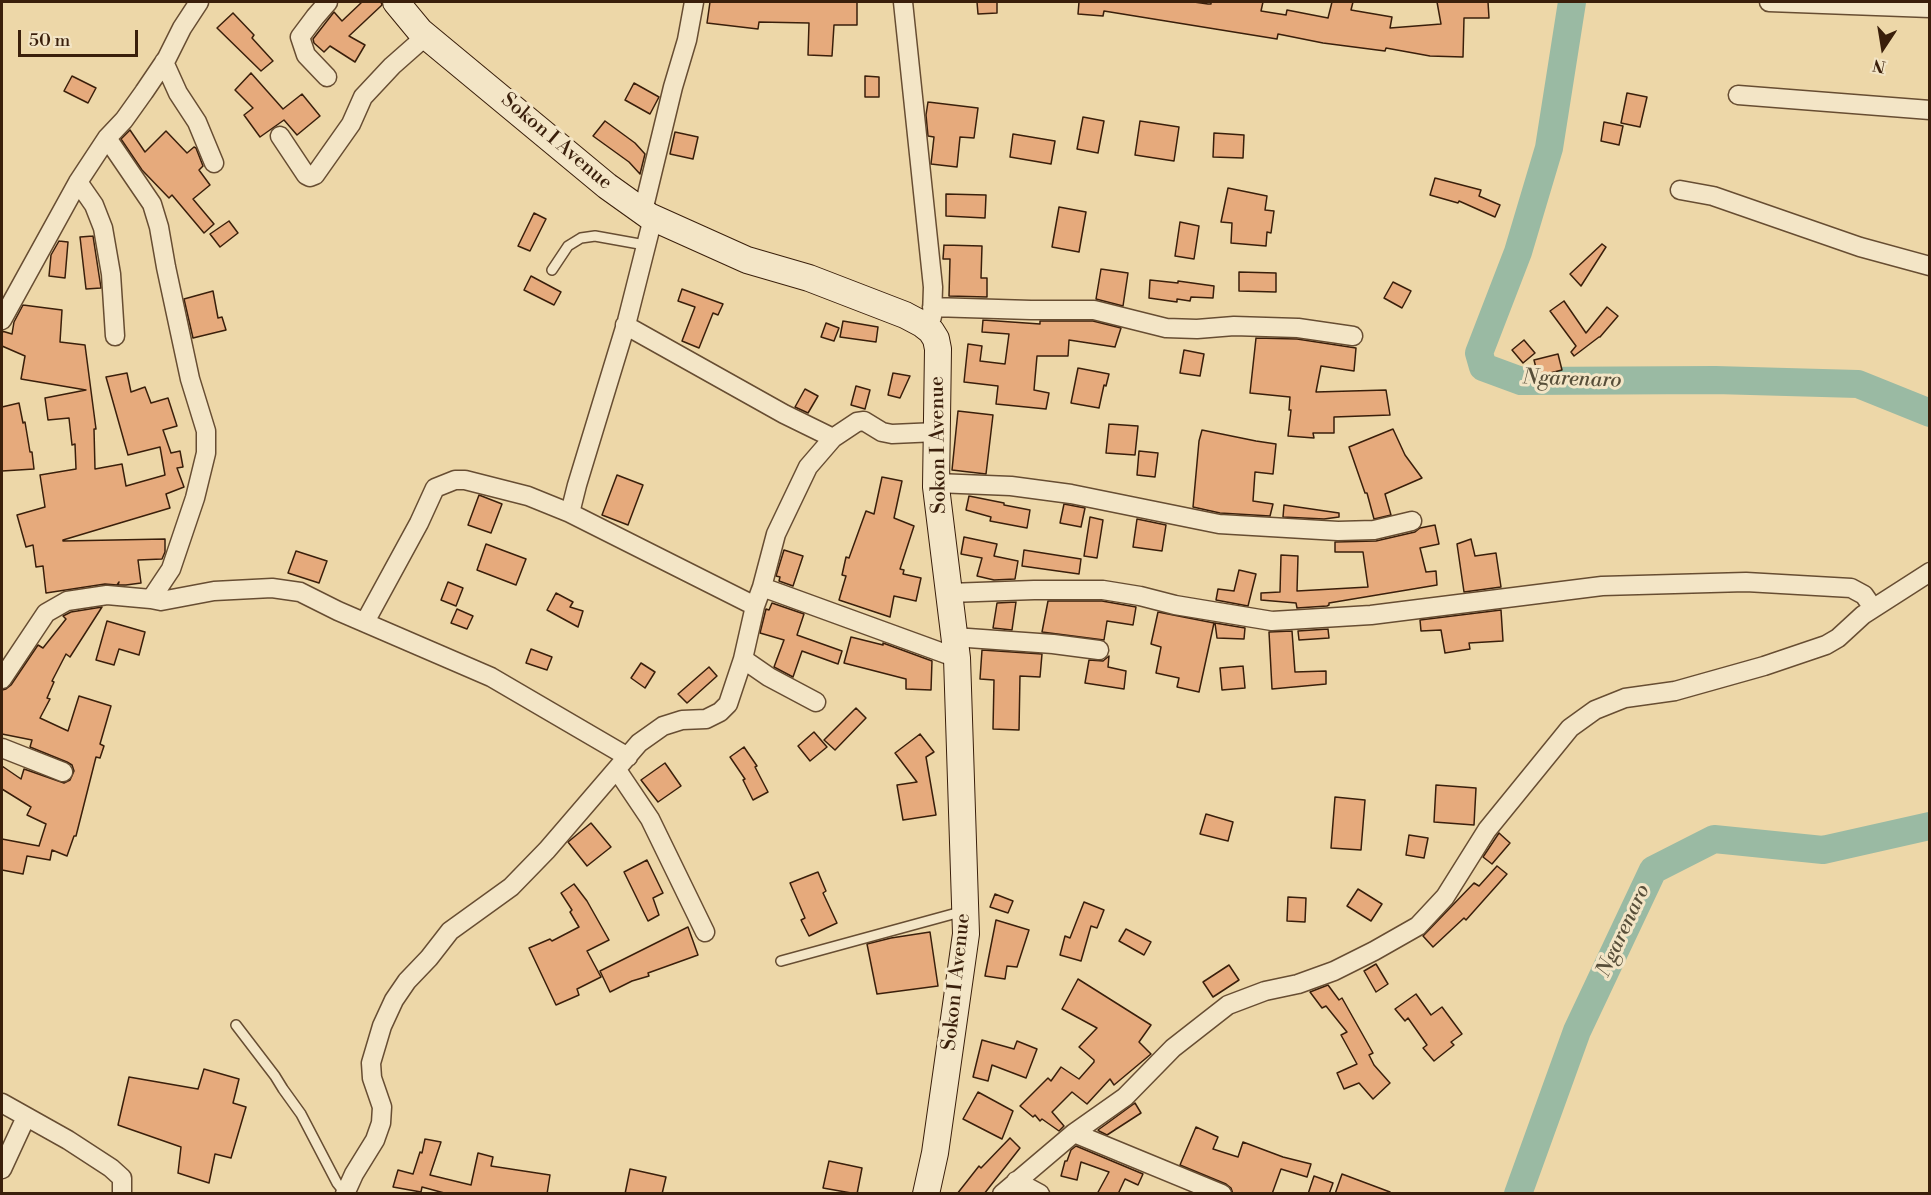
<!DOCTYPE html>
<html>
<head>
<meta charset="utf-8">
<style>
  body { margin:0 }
  #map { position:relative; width:1931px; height:1195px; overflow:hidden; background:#edd7a8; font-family:"Libre Bodoni",serif }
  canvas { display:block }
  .frame { position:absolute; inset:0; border:3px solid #3a1f0b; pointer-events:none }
  .north { position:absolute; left:1853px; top:18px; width:60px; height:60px; -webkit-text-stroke:4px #f3e5c6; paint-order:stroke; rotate:192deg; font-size:16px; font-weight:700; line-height:24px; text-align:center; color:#3a1f0b }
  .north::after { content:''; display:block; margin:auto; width:21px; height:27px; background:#3a1f0b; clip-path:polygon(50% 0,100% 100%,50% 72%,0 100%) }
  .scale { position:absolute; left:18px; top:30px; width:120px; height:27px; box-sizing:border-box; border:3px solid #3a1f0b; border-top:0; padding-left:8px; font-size:18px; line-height:21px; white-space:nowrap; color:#3a1f0b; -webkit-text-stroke:4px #f3e5c6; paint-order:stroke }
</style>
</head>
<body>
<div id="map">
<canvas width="1931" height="1195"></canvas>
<div class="frame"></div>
<div class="north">N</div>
<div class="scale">50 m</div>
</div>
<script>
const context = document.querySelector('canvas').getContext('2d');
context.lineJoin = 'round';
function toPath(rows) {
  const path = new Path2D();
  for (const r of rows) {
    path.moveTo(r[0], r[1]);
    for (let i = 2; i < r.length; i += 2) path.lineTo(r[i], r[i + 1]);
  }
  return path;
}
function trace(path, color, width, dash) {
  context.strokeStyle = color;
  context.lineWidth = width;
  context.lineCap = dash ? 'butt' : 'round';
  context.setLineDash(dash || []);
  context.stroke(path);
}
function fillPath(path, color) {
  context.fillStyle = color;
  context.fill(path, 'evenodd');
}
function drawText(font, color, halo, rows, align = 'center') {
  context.font = font + ' "Libre Bodoni",serif';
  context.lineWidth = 6;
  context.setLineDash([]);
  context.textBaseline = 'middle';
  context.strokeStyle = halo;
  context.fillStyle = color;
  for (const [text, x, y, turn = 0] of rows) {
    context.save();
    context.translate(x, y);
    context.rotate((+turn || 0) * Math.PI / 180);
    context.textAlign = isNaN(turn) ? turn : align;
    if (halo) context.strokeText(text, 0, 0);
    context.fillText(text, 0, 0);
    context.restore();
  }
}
const river = toPath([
  [1572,2,1549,148,1518,252,1479,353,1483,367,1521,381,1715,380,1858,384,1930,413],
  [1518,1194,1577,1031,1653,870,1714,839,1823,850,1930,826]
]);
const building = toPath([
  [362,2,381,2,382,5,349,36,365,45,355,62,330,46,324,52,314,43,313,39,334,12,342,21,362,2],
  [710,2,857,2,857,25,834,25,832,56,808,55,809,23,759,22,758,29,707,23,710,2],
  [977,2,997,2,997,13,978,14,977,2],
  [1079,2,1194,2,1208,4,1211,4,1211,2,1263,2,1261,11,1286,15,1287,10,1328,18,1332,2,1353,2,1351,10,1392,17,1390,28,1441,24,1437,2,1488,2,1489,18,1464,18,1463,57,1430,56,1386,48,1385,51,1323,43,1278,34,1277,39,1104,11,1103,16,1078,14,1079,2],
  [233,13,254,35,252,38,273,61,261,71,217,28,233,13],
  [251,73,283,109,302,94,320,116,297,135,284,120,260,137,244,115,253,108,235,90,251,73],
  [72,76,96,88,88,103,64,91,72,76],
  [865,76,879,77,879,97,865,97,865,76],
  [634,83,659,97,650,114,625,100,634,83],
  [1627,93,1647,97,1640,127,1621,123,1627,93],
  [928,102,978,108,974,138,960,137,957,167,931,164,934,137,928,136,926,115,928,102],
  [1083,117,1104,121,1098,153,1077,149,1083,117],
  [605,121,635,143,645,154,640,174,629,162,593,136,605,121],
  [1140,121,1179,127,1174,161,1135,155,1140,121],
  [1604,122,1623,126,1619,145,1601,141,1604,122],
  [130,130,145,152,166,131,187,153,194,147,196,148,203,166,199,170,210,185,193,199,214,224,204,233,172,195,169,198,142,170,121,139,130,130],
  [675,132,698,137,693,159,670,154,675,132],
  [1214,133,1244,135,1243,158,1213,157,1214,133],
  [1013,134,1055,141,1051,164,1010,157,1013,134],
  [1435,178,1481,190,1479,196,1500,205,1495,217,1459,201,1458,203,1430,195,1435,178],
  [1228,188,1267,196,1265,210,1274,211,1271,233,1267,232,1266,246,1231,243,1232,223,1221,222,1228,188],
  [946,194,986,195,985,218,946,216,946,194],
  [1059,207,1086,212,1079,252,1052,247,1059,207],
  [534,213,546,219,530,251,518,246,534,213],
  [229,221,238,233,220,247,210,234,229,221],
  [1180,222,1199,226,1194,259,1175,256,1180,222],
  [93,236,101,288,86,289,80,237,93,236],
  [59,241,68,242,65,278,49,276,51,255,59,241],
  [1602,244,1606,247,1581,286,1570,274,1602,244],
  [944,245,982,246,981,278,987,278,987,297,949,296,950,259,943,259,944,245],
  [1101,269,1128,273,1123,306,1096,299,1101,269],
  [1239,272,1276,273,1276,292,1239,291,1239,272],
  [531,276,561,292,554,305,524,290,531,276],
  [1150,280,1178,283,1178,281,1214,286,1213,298,1191,297,1190,301,1177,299,1177,302,1149,298,1150,280],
  [1393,282,1411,291,1402,308,1384,298,1393,282],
  [682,289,723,304,718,315,713,313,699,348,682,341,695,307,678,301,682,289],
  [213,291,218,318,222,317,226,330,193,338,184,299,213,291],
  [1564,301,1586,333,1607,307,1618,316,1600,337,1599,337,1574,356,1571,352,1576,346,1550,311,1564,301],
  [23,305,62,310,60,342,85,345,96,429,94,429,95,469,122,464,126,486,165,475,160,447,128,455,106,377,127,373,131,392,145,387,151,403,168,398,177,426,163,430,171,453,180,451,183,467,177,468,184,487,166,494,170,508,63,540,63,541,165,539,165,552,162,559,138,560,141,583,126,585,118,585,119,582,117,585,105,584,46,593,43,566,36,567,33,545,26,547,17,515,45,507,40,475,76,469,75,444,72,445,69,418,48,420,45,398,86,390,21,379,25,356,2,346,2,331,12,334,14,322,23,305],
  [983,320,1040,324,1040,321,1093,321,1121,328,1115,347,1069,340,1068,356,1037,356,1034,390,1049,393,1046,409,996,404,998,386,964,382,968,344,982,346,980,361,1005,364,1009,334,982,332,983,320],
  [843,321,878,327,876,342,840,337,843,321],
  [826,323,839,328,834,341,821,337,826,323],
  [1256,338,1297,339,1356,348,1354,371,1321,366,1316,392,1386,390,1390,415,1334,417,1334,433,1313,433,1314,438,1288,436,1291,410,1289,410,1290,397,1250,393,1256,338],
  [1524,340,1535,353,1523,363,1512,350,1524,340],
  [1184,350,1204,354,1200,376,1180,373,1184,350],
  [1558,354,1562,370,1538,376,1534,360,1558,354],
  [1078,368,1109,374,1106,386,1104,385,1099,408,1071,403,1078,368],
  [893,373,910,376,900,398,888,395,893,373],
  [856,386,870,390,865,409,851,405,856,386],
  [805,389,818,396,808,413,795,407,805,389],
  [19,403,23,423,25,422,30,452,32,452,34,469,2,471,2,407,19,403],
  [958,411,993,415,986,474,952,470,958,411],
  [1109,424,1138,426,1135,455,1106,453,1109,424],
  [1393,429,1405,455,1422,478,1385,494,1391,515,1374,519,1367,493,1365,493,1349,447,1393,429],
  [1202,430,1256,441,1276,444,1273,474,1255,472,1253,501,1273,504,1270,516,1220,513,1193,507,1199,441,1202,430],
  [1139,451,1158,453,1155,477,1137,475,1139,451],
  [617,475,643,485,628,525,602,515,617,475],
  [882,477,902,481,894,518,914,526,900,569,904,570,903,574,921,578,916,601,894,596,890,617,839,600,846,576,842,575,846,557,849,558,866,511,874,514,882,477],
  [479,495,502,504,491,533,468,525,479,495],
  [969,496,1004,503,1004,505,1030,510,1027,528,990,521,991,517,966,510,969,496],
  [1064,504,1085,508,1081,527,1060,523,1064,504],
  [1284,505,1339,513,1339,517,1324,519,1283,517,1284,505],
  [1090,517,1103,520,1097,558,1084,556,1090,517],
  [1137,519,1166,525,1162,551,1133,547,1137,519],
  [1435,525,1439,544,1420,548,1426,572,1436,571,1437,585,1329,603,1329,605,1327,606,1297,608,1296,603,1261,600,1261,593,1280,592,1281,555,1298,556,1297,591,1368,587,1363,552,1335,552,1335,542,1376,541,1415,532,1420,528,1435,525],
  [964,537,997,544,994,556,1018,561,1015,579,994,580,977,576,982,558,961,554,964,537],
  [1471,539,1475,556,1496,553,1501,587,1464,592,1457,544,1471,539],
  [486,544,526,559,516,585,477,570,486,544],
  [784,550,803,556,793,586,779,581,780,577,776,576,784,550],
  [1024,550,1081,559,1079,574,1022,566,1024,550],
  [296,551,327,561,319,583,288,573,296,551],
  [1239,570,1256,574,1248,606,1216,600,1218,589,1234,591,1239,570],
  [448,582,463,588,456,606,441,600,448,582],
  [556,593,573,602,570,607,583,611,578,627,547,610,556,593],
  [1048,601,1102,601,1136,607,1133,625,1107,621,1104,640,1042,632,1048,601],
  [1016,602,1012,630,993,628,997,603,1016,602],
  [772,603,804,614,797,635,842,651,838,664,802,651,793,677,774,667,784,640,760,633,766,609,769,610,772,603],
  [102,607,70,657,66,654,52,681,54,682,47,698,50,699,40,718,68,731,79,696,111,706,100,744,104,746,100,758,96,757,76,836,74,836,67,856,52,850,50,860,27,856,23,874,2,870,2,839,39,846,46,824,27,815,31,807,2,789,2,766,21,779,24,769,64,783,70,780,74,771,72,765,67,762,30,747,32,740,2,734,2,690,6,689,11,685,38,645,43,648,66,619,63,616,71,612,102,607],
  [457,609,473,616,467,629,451,623,457,609],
  [1501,610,1503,641,1469,643,1470,649,1445,653,1441,630,1421,631,1420,620,1501,610],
  [1158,612,1214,623,1199,692,1177,687,1179,678,1156,673,1161,647,1151,644,1158,612],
  [107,621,145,632,139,655,119,649,114,665,96,660,107,621],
  [1215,623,1245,628,1244,639,1217,638,1215,623],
  [1328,629,1329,638,1299,640,1298,631,1328,629],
  [1292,631,1295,672,1326,671,1326,684,1272,689,1269,632,1292,631],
  [851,637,883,645,883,643,932,661,931,690,906,689,906,679,844,663,851,637],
  [531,649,552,657,547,670,526,663,531,649],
  [982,650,1042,654,1040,677,1020,676,1019,730,993,729,994,680,980,679,982,650],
  [1109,656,1108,667,1126,671,1124,689,1085,683,1089,660,1103,661,1109,656],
  [641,663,655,672,645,688,631,678,641,663],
  [1243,666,1245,688,1222,690,1220,668,1243,666],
  [709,667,717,676,687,703,678,694,709,667],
  [856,708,866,718,835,750,824,740,856,708],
  [814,732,827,747,810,761,798,746,814,732],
  [920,734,934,752,926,757,936,815,903,820,897,785,917,782,895,753,920,734],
  [744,747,757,766,755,767,768,792,753,800,743,780,745,779,730,757,744,747],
  [665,763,681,786,658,802,641,780,665,763],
  [1436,785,1476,788,1474,825,1434,822,1436,785],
  [1335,797,1365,800,1361,850,1331,848,1335,797],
  [1206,814,1233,822,1228,841,1200,834,1206,814],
  [591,823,611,847,587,866,568,842,591,823],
  [1499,833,1510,843,1492,864,1483,857,1499,833],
  [1409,835,1428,838,1424,858,1406,855,1409,835],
  [647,860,663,893,653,898,659,915,648,921,624,872,647,860],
  [1497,866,1507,874,1466,920,1464,918,1433,947,1423,936,1474,883,1479,886,1497,866],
  [818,872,826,891,823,893,837,923,809,936,801,920,805,918,790,883,818,872],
  [574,884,587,901,609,940,587,951,601,977,577,989,579,995,556,1005,529,948,550,939,552,941,579,927,570,912,572,910,561,893,574,884],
  [1358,889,1382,904,1371,921,1347,906,1358,889],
  [995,894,1013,901,1008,913,990,907,995,894],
  [1288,897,1306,898,1305,922,1287,921,1288,897],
  [1084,902,1104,910,1097,928,1091,926,1081,961,1060,955,1065,936,1070,938,1084,902],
  [996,920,1029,930,1017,967,1007,966,1005,979,985,976,996,920],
  [688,927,698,955,648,973,649,976,632,981,610,992,600,971,688,927],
  [1126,929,1151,942,1144,955,1119,941,1126,929],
  [930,932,938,986,877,994,867,944,891,938,930,932],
  [1376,964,1388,984,1376,992,1364,971,1376,964],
  [1229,965,1239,980,1213,997,1203,982,1229,965],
  [1078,979,1151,1025,1139,1042,1151,1054,1114,1085,1110,1079,1087,1104,1072,1092,1052,1112,1064,1126,1059,1131,1042,1119,1040,1121,1035,1115,1033,1117,1020,1106,1048,1078,1051,1081,1061,1067,1079,1079,1094,1062,1094,1060,1079,1047,1097,1028,1062,1009,1078,979],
  [1328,985,1339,1000,1342,998,1373,1053,1369,1055,1374,1065,1390,1083,1373,1099,1359,1083,1344,1089,1337,1073,1357,1064,1341,1035,1347,1032,1326,1006,1322,1008,1310,992,1328,985],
  [1416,994,1431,1015,1442,1007,1462,1034,1451,1042,1454,1045,1434,1061,1423,1048,1427,1045,1408,1018,1405,1021,1395,1009,1416,994],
  [982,1040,1014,1049,1017,1041,1037,1049,1026,1078,992,1065,988,1081,973,1077,982,1040],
  [204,1069,239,1079,233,1103,246,1107,231,1158,215,1154,209,1183,178,1173,181,1147,118,1125,129,1077,198,1089,204,1069],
  [978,1092,1013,1111,1002,1139,963,1119,978,1092],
  [1135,1103,1141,1113,1107,1135,1099,1131,1098,1130,1135,1103],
  [1196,1127,1218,1137,1213,1149,1238,1157,1243,1142,1283,1157,1311,1164,1307,1177,1281,1169,1272,1194,1233,1194,1231,1188,1226,1184,1180,1165,1196,1127],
  [1010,1138,1020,1148,984,1194,957,1194,979,1166,981,1168,1010,1138],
  [425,1139,441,1142,430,1175,471,1185,478,1153,493,1157,491,1166,550,1175,547,1194,448,1194,422,1187,421,1192,393,1187,398,1170,413,1174,420,1152,422,1153,425,1139],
  [1076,1146,1143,1174,1138,1185,1125,1179,1118,1194,1097,1194,1109,1172,1081,1162,1077,1180,1061,1176,1065,1161,1067,1161,1071,1150,1076,1146],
  [829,1161,862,1168,857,1194,823,1188,829,1161],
  [630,1169,666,1177,662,1194,625,1194,630,1169],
  [1342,1174,1390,1192,1390,1194,1335,1194,1342,1174],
  [1314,1176,1333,1183,1329,1194,1308,1194,1314,1176]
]);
const lane = toPath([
  [552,270,568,246,581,238,595,236,645,245],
  [781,961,964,911],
  [236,1025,275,1076,283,1089,301,1114,337,1183,345,1193]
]);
const street = toPath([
  [903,2,933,287,932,317],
  [1769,2,1930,8],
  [164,62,178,93,197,122,214,163],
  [327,77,306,55,300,37,315,17,328,2],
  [1738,95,1930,110],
  [280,136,306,175,310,177,315,175,351,124,363,97,392,66,426,36],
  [78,182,94,205,103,228,111,274,115,336],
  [1680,190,1713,196,1860,247,1930,266],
  [643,211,673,87,687,40,694,2],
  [932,307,1031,310,1094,310,1166,328,1197,329,1234,326,1298,328,1353,336],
  [2,320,78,182,107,138,124,120,144,92,167,58,182,28,199,2],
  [625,325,784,414,833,438],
  [936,483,1011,486,1071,494,1219,524,1338,531,1374,530,1412,521],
  [570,513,577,485,627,321,653,218],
  [762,587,957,658],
  [949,593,1034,590,1103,590,1140,596,1175,605,1272,621,1371,615,1602,586,1746,582,1851,588,1864,595,1873,608],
  [151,599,161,601,214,591,272,588,300,592,338,611,491,677,628,757],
  [365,622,419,523,435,488,455,480,465,480,528,496,570,513,755,606],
  [954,637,1053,644,1099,650],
  [743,659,769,677,816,702],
  [2,679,46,613,67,601,107,595,151,599,171,569,195,498,206,453,206,431,190,379,166,267,159,227,152,204,107,138],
  [2,748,63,772],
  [617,770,650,819,705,932],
  [2,1103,68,1140,111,1168,122,1178,122,1194],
  [1074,1133,1222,1194],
  [2,1169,26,1117],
  [1016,1181,1040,1194],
  [345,1194,354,1174,375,1140,381,1123,382,1107,372,1078,371,1063,382,1026,394,1000,407,981,429,958,450,931,511,887,547,850,639,743,663,726,682,720,706,719,720,712,728,704,743,659,755,606,762,587,776,534,808,467,833,438,857,422,864,421,882,432,892,434,937,432],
  [1002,1194,1074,1133,1125,1097,1173,1048,1228,1005,1265,991,1298,984,1334,971,1374,951,1418,926,1445,897,1487,830,1570,728,1595,710,1625,698,1675,691,1764,666,1826,645,1838,638,1863,615,1930,572]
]);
const secondary = toPath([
  [396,2,420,31,607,186,649,216,747,260,809,278,905,315,922,324,931,331,936,339,938,349,936,487,957,658,966,934,935,1153,926,1194]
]);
const streetNames = [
  ["Sokon I Avenue",556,142,40],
  ["Sokon I Avenue",939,445,-91],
  ["Sokon I Avenue",957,982,-84]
];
const waterNames = [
  ["Ngarenaro",1572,380,2],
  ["Ngarenaro",1624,931,-65]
];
trace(river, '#9abaa3', 28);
fillPath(building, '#e6aa7c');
trace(building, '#3a1f0b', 1.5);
trace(lane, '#674d32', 12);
trace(street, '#674d32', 21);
trace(secondary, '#3a1f0b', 28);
trace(lane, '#f3e5c6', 9);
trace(street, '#f3e5c6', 18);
trace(secondary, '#f3e5c6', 26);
drawText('20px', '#3a1f0b', '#f3e5c6', streetNames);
drawText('italic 21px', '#574e39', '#f3e5c6', waterNames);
</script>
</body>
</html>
